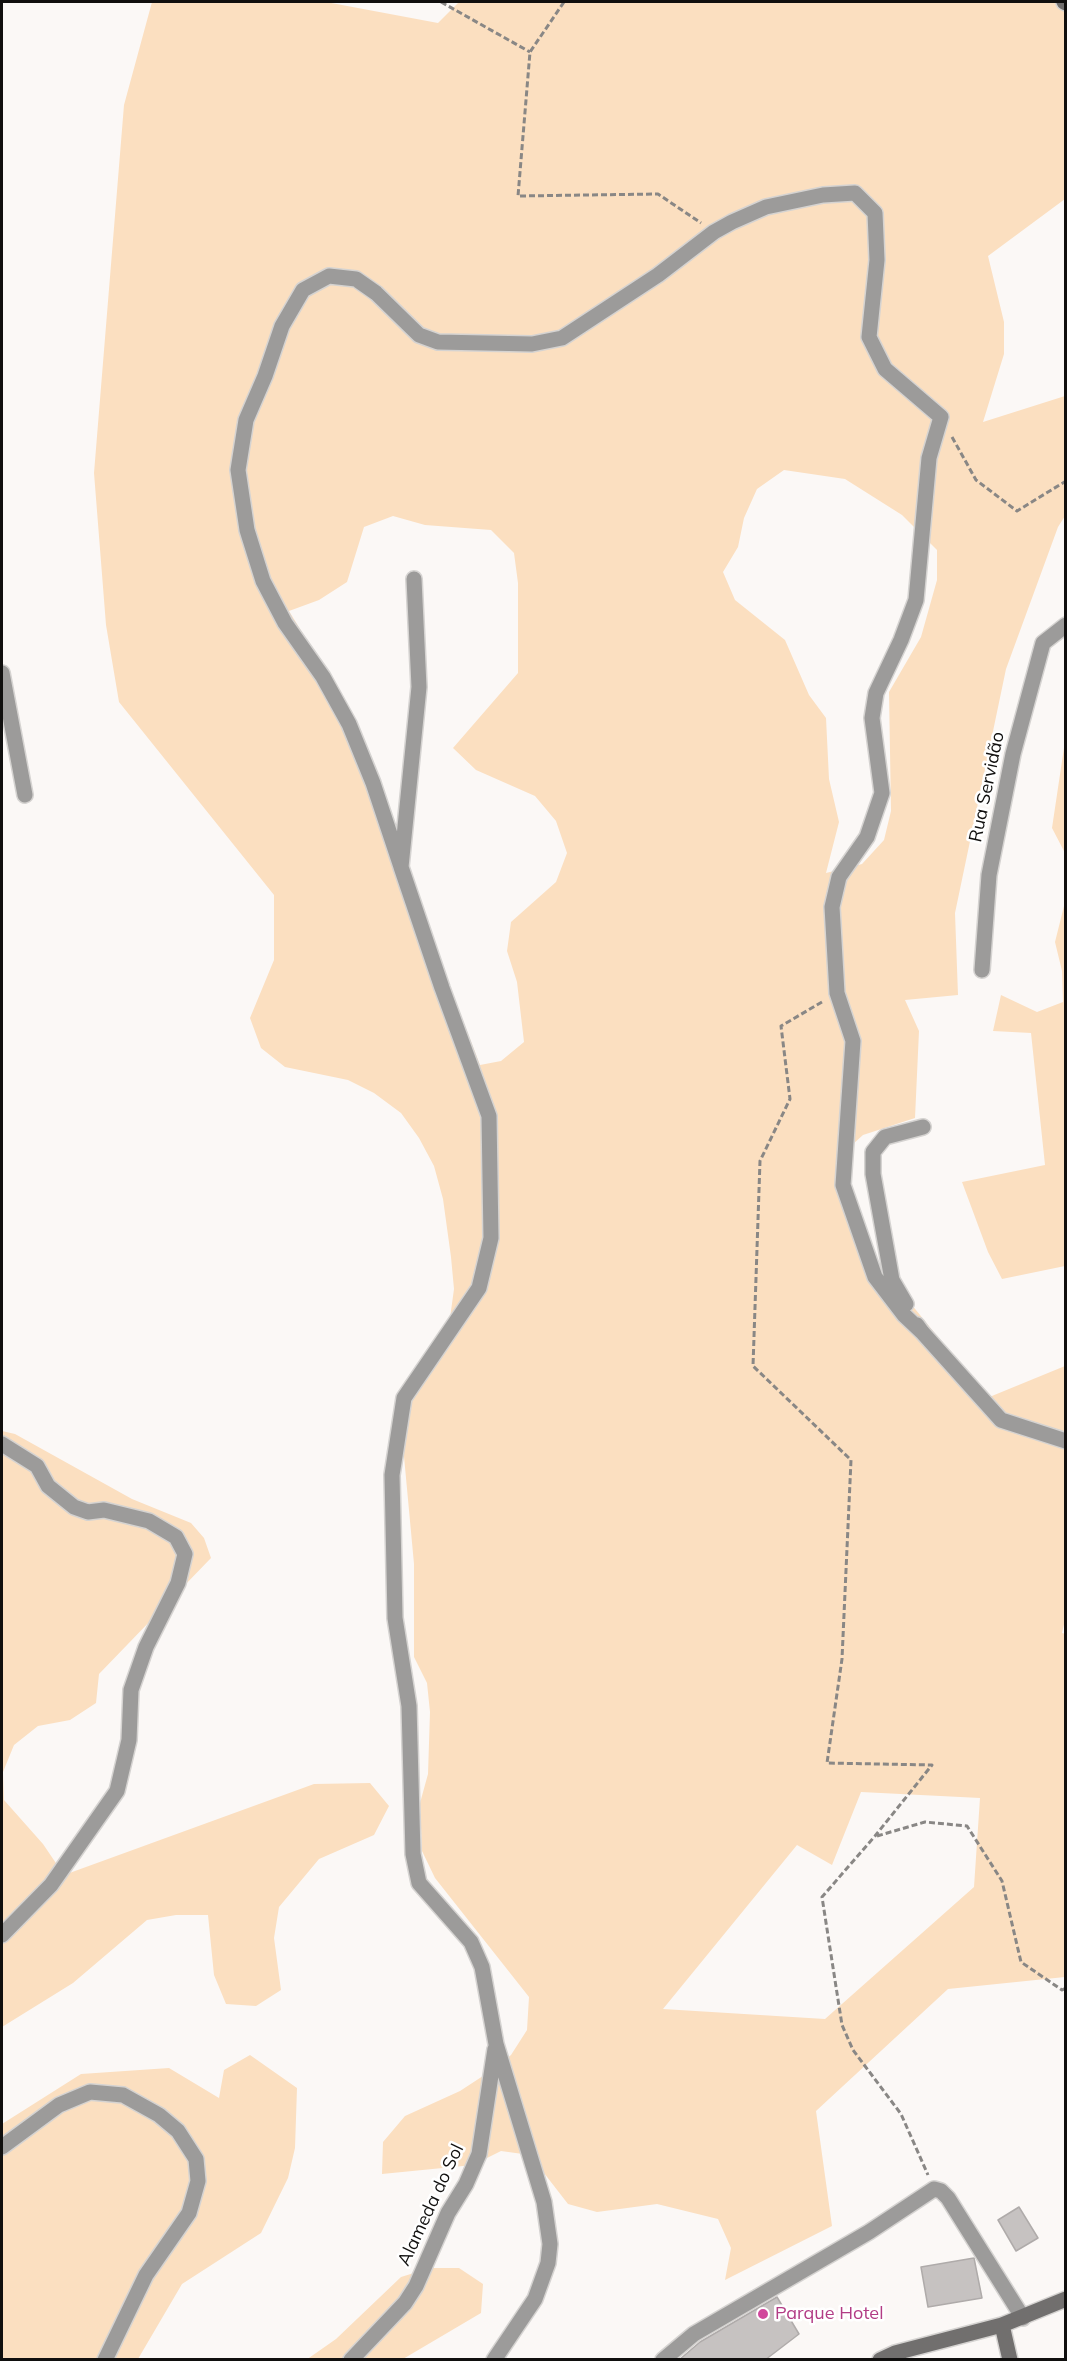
<!DOCTYPE html>
<html>
<head>
<meta charset="utf-8">
<style>
  body { margin:0 }
  #map { position:relative; width:1067px; height:2361px; overflow:hidden; background:#fbf8f6; font-family:Mulish,sans-serif }
  canvas { display:block }
  .frame { position:absolute; inset:0; border:3px solid #100f0e; pointer-events:none }
</style>
</head>
<body>
<div id="map">
<canvas width="1067" height="2361"></canvas>
<div class="frame"></div>
</div>
<script>
const context = document.querySelector('canvas').getContext('2d');
context.lineJoin = 'round';
function fillPath(path, color) {
  context.fillStyle = color;
  context.fill(path, 'evenodd');
}
function toPath(rows) {
  const path = new Path2D();
  for (const r of rows) {
    path.moveTo(r[0], r[1]);
    for (let i = 2; i < r.length; i += 2) path.lineTo(r[i], r[i + 1]);
  }
  return path;
}
function trace(path, color, width, dash) {
  context.strokeStyle = color;
  context.lineWidth = width;
  context.lineCap = dash ? 'butt' : 'round';
  context.setLineDash(dash || []);
  context.stroke(path);
}
function drawText(font, color, halo, rows, align = 'center') {
  context.font = font + ' Mulish,sans-serif';
  context.lineWidth = 5;
  context.setLineDash([]);
  context.textBaseline = 'middle';
  context.strokeStyle = halo;
  context.fillStyle = color;
  for (const [text, x, y, turn = 0] of rows) {
    context.save();
    context.translate(x, y);
    context.rotate((+turn || 0) * Math.PI / 180);
    context.textAlign = isNaN(turn) ? turn : align;
    if (halo) context.strokeText(text, 0, 0);
    context.fillText(text, 0, 0);
    context.restore();
  }
}
const green = toPath([
  [152,2,326,2,438,23,459,2,1065,2,1065,199,988,256,1004,322,1004,354,983,422,1065,396,1065,516,1058,527,1006,669,955,913,958,995,905,1000,919,1031,915,1118,863,1135,852,1145,848,1176,874,1258,987,1398,1065,1366,1066,1616,1062,1633,1066,1634,1065,1977,948,1989,816,2111,832,2226,725,2280,731,2248,718,2219,657,2204,597,2212,568,2204,530,2155,501,2151,473,2165,382,2174,383,2142,405,2116,460,2091,486,2074,511,2055,527,2030,529,1997,435,1878,422,1851,420,1803,428,1774,430,1712,427,1683,414,1657,414,1564,398,1392,450,1318,454,1289,451,1257,443,1199,434,1166,419,1138,401,1113,374,1093,348,1080,285,1067,261,1048,250,1018,274,960,274,895,119,702,106,625,94,473,124,105],
  [784,470,845,479,902,515,937,550,937,580,921,637,889,692,891,811,884,840,862,864,826,873,839,822,829,779,826,718,809,695,785,640,735,600,723,572,738,547,744,518,757,489],
  [393,516,425,525,491,530,514,553,518,583,518,673,453,748,476,770,535,796,556,821,567,853,556,882,511,922,507,951,517,982,524,1042,501,1061,480,1065,427,927,316,655,289,611,319,600,347,582,364,527],
  [861,1792,980,1798,974,1887,825,2019,663,2009,797,1845,832,1865],
  [1065,741,1065,853,1052,828],
  [1065,902,1065,1266,1002,1279,988,1252,962,1182,1045,1165,1031,1033,993,1031,1001,995,1037,1012,1063,1002,1062,971,1055,942],
  [2,1431,15,1434,132,1499,191,1523,204,1538,211,1558,99,1674,96,1703,70,1720,38,1726,14,1745,3,1772,4,1800,43,1844,64,1875,314,1784,370,1783,389,1806,374,1835,319,1859,279,1907,274,1938,281,1990,256,2006,226,2004,214,1975,208,1915,176,1915,147,1920,73,1983,2,2027],
  [250,2055,297,2088,295,2148,288,2178,261,2233,182,2284,138,2359,2,2359,2,2124,81,2074,169,2068,219,2098,224,2070],
  [430,2268,459,2268,483,2284,481,2313,403,2359,306,2360,336,2339,401,2277]
]);
const building = toPath([
  [1019,2207,1038,2238,1016,2251,998,2220,1019,2207],
  [974,2258,982,2298,928,2307,921,2267,974,2258],
  [777,2297,799,2334,765,2360,679,2360,700,2342,777,2297]
]);
const path = toPath([
  [441,2,530,52],
  [564,2,530,52,518,196,658,194,701,223],
  [952,437,976,480,1017,511,1066,481],
  [822,1002,781,1026,790,1099,760,1161,753,1366,851,1460,842,1659,827,1763,932,1765,875,1836,822,1897,842,2025,853,2050,901,2114,928,2175],
  [877,1836,925,1822,967,1826,1002,1881,1021,1962,1062,1990,1066,1988]
]);
const street = toPath([
  [414,579,419,687,401,867,442,988,489,1116,491,1238,479,1288,404,1398,392,1475,395,1618,409,1706,413,1854,419,1883,471,1942,482,1967,496,2044,544,2202,550,2244,548,2263,535,2299,494,2360],
  [2,673,25,795],
  [401,867,373,783,349,724,323,677,285,623,263,581,247,530,238,470,246,420,265,376,282,326,303,290,329,276,356,279,376,293,419,335,438,342,532,344,562,338,658,275,714,232,732,222,766,207,823,195,855,193,875,213,877,260,869,337,885,369,941,417,929,458,916,600,901,640,876,693,872,718,882,793,867,837,839,877,832,907,837,993,853,1041,843,1185,875,1277,904,1315,922,1332],
  [982,970,989,875,1013,754,1043,643,1066,625],
  [906,1304,892,1280,873,1174,873,1152,885,1137,923,1127],
  [917,1325,922,1332,1001,1420,1066,1441],
  [2,1444,37,1466,48,1486,74,1507,88,1512,104,1510,149,1521,176,1537,185,1554,178,1583,146,1647,131,1690,129,1740,117,1791,51,1885,2,1935],
  [2,2147,59,2105,90,2092,123,2095,159,2115,178,2131,196,2159,198,2181,189,2213,146,2275,105,2360],
  [351,2360,405,2303,416,2286,448,2213,466,2184,479,2154,495,2049],
  [663,2360,694,2334,869,2232,934,2189,941,2191,948,2198,1023,2318]
]);
const secondary = toPath([
  [1064,2,1066,3],
  [1002,2325,1010,2360],
  [880,2360,895,2353,1002,2325,1066,2299]
]);
const markers = [
  [763,2314,6,"#d1479c"]
];
const streetNames = [
  ["Rua Servidão",987,787,-78],
  ["Alameda do Sol",431,2205,-65]
];
const hotelNames = [
  ["Parque Hotel",775,2314]
];
fillPath(green, '#fbdfc0');
fillPath(building, '#c6c2c1');
trace(building, '#afabaa', 1.5);
trace(street, '#d5d3d1', 18);
trace(secondary, '#d5d3d1', 18);
trace(path, '#898785', 3, [6, 3]);
trace(street, '#9c9b9a', 15);
trace(secondary, '#716f6e', 15);
for (const [x, y, r, color] of markers) {
  const dot = new Path2D();
  dot.arc(x, y, r, 0, 2 * Math.PI);
  context.fillStyle = color;
  context.fill(dot);
  trace(dot, '#fff', 2);
}
drawText('18px', '#100f0e', '#fff', streetNames);
drawText('18px', '#b23c85', '#fff', hotelNames, 'left');
</script>
</body>
</html>
